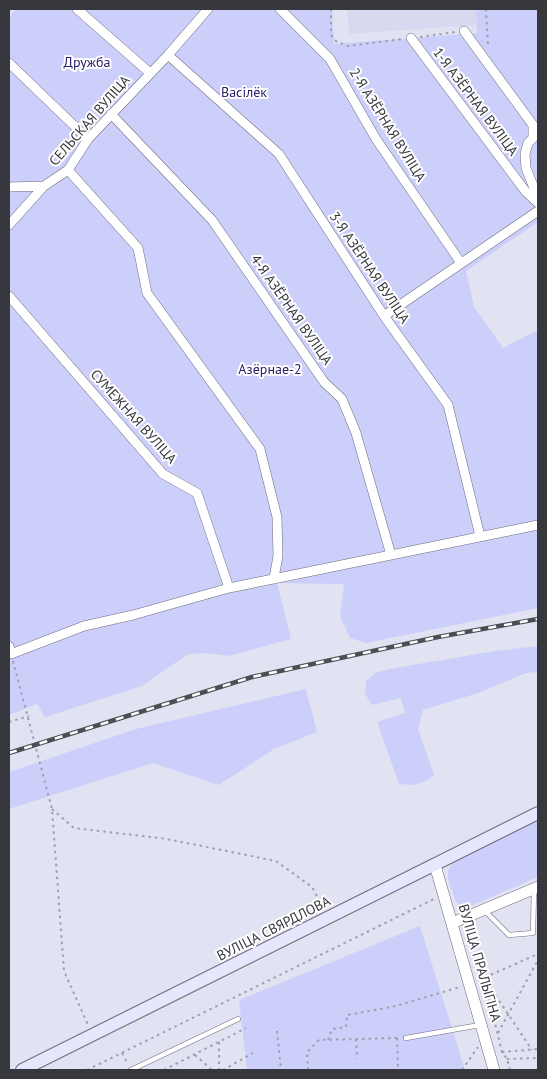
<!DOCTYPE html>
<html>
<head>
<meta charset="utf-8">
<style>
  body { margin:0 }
  #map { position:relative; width:547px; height:1079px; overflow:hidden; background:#e1e2f2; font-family:"PT Sans",sans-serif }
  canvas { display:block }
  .frame { position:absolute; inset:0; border:10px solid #37373e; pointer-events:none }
</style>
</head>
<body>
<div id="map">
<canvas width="547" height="1079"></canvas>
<div class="frame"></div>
</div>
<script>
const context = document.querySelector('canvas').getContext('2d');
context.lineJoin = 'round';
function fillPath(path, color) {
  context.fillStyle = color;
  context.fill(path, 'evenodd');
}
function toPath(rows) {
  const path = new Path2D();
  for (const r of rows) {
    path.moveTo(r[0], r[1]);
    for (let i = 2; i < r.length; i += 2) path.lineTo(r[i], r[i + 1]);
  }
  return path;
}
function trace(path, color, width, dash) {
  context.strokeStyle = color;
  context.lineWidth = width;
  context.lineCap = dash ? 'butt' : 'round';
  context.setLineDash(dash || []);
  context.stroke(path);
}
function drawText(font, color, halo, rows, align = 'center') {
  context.font = font + ' "PT Sans",sans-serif';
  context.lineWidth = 4;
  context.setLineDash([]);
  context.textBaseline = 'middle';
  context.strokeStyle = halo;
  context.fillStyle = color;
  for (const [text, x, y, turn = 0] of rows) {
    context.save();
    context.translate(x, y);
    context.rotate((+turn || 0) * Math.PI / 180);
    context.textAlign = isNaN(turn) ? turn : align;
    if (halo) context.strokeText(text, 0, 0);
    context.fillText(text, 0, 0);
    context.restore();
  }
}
const built = toPath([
  [347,9,476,9,477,25,349,34]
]);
const green = toPath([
  [16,9,332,9,334,44,477,33,476,9,538,9,538,222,466,271,474,307,503,348,538,330,538,608,366,643,350,638,340,616,344,584,277,583,291,639,228,656,207,653,188,654,142,686,45,717,37,704,9,715,9,18],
  [538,646,538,672,526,673,478,693,423,710,418,729,434,775,426,781,414,785,399,784,377,722,405,713,401,698,372,705,365,694,366,681,375,673,389,669,495,651],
  [306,689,317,732,274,749,219,785,153,763,9,809,9,772,136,729],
  [538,818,538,877,471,906,464,908,456,902,448,878,448,870,453,862],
  [420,926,465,1070,247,1070,239,1000]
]);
const path = toPath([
  [331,9,331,35,336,41,347,46,403,39],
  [486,9,488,46],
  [420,37,455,32],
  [13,661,52,809,64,971,88,1025],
  [9,722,29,716],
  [52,809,74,828,167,839,276,861,312,887,324,909],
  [479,980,538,954],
  [277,1031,281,1070],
  [498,1033,538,960],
  [397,1038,398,1070],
  [356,1039,357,1059],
  [328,1040,332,1029,346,1027,347,1015,396,1006,460,987],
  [219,1042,219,1070],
  [502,1052,538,1049],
  [122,1053,128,1064],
  [195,1055,212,1070],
  [507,1059,538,1058],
  [87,1070,434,899],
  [164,1070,246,1028],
  [223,1070,253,1053],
  [308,1070,307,1052,319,1040,398,1038],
  [462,1070,478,1047],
  [510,1070,507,1059,502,1052,484,978,532,1050]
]);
const service = toPath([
  [485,911,509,935,533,933,534,889],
  [406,1038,480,1025],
  [131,1070,238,1019]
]);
const minor = toPath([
  [77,9,150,73],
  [280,9,330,59,376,139,461,263],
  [464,31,533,125,533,138,528,143,525,154,526,168,538,198],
  [411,38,526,192,538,203],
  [168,55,279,154,384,316,448,405,480,536],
  [9,63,88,139],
  [111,114,212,220,324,382,342,399,356,433,391,555],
  [68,170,138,248,147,293,260,449,277,517,278,556,274,578],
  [9,187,44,186],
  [9,225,44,186,68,170,88,139,168,55,208,9],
  [9,296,163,474,197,493,229,588],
  [384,316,538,211],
  [9,646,11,654,84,626,133,615,229,588,538,525]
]);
const tertiary = toPath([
  [435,865,494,1070],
  [452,923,538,887]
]);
const secondary = toPath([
  [22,1070,538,813]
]);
const rail = toPath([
  [9,753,252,677,438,637,538,619]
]);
const parkNames = [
  ["Дружба",87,63],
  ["Васілёк",244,93],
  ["Азёрнае-2",270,370]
];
const streetNames = [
  ["1-Я АЗЁРНАЯ ВУЛІЦА",475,102,53],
  ["СЕЛЬСКАЯ ВУЛІЦА",90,121,-49],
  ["2-Я АЗЁРНАЯ ВУЛІЦА",387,125,58],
  ["3-Я АЗЁРНАЯ ВУЛІЦА",369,268,56],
  ["4-Я АЗЁРНАЯ ВУЛІЦА",291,310,55],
  ["СУМЕЖНАЯ ВУЛІЦА",133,417,48],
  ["ВУЛІЦА СВЯРДЛОВА",274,929,-27],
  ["ВУЛІЦА ПРАЛЫГІНА",479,963,74]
];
fillPath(built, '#d8d9f1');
fillPath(green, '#cdcffb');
trace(service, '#6e6e7d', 5.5);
trace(minor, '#6e6e7d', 10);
trace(tertiary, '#6e6e7d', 12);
trace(secondary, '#6e6e7d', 14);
trace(path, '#9fa0ad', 2, [2.5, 4]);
trace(service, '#fff', 4.5);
trace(minor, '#fff', 9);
trace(tertiary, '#fff', 11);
trace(secondary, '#e6e6fe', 12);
trace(rail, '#4d4d55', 4.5);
trace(rail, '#fff', 2.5, [8]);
drawText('14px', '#2c216a', '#fff', parkNames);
drawText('14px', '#37373e', '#fff', streetNames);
</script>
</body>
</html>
